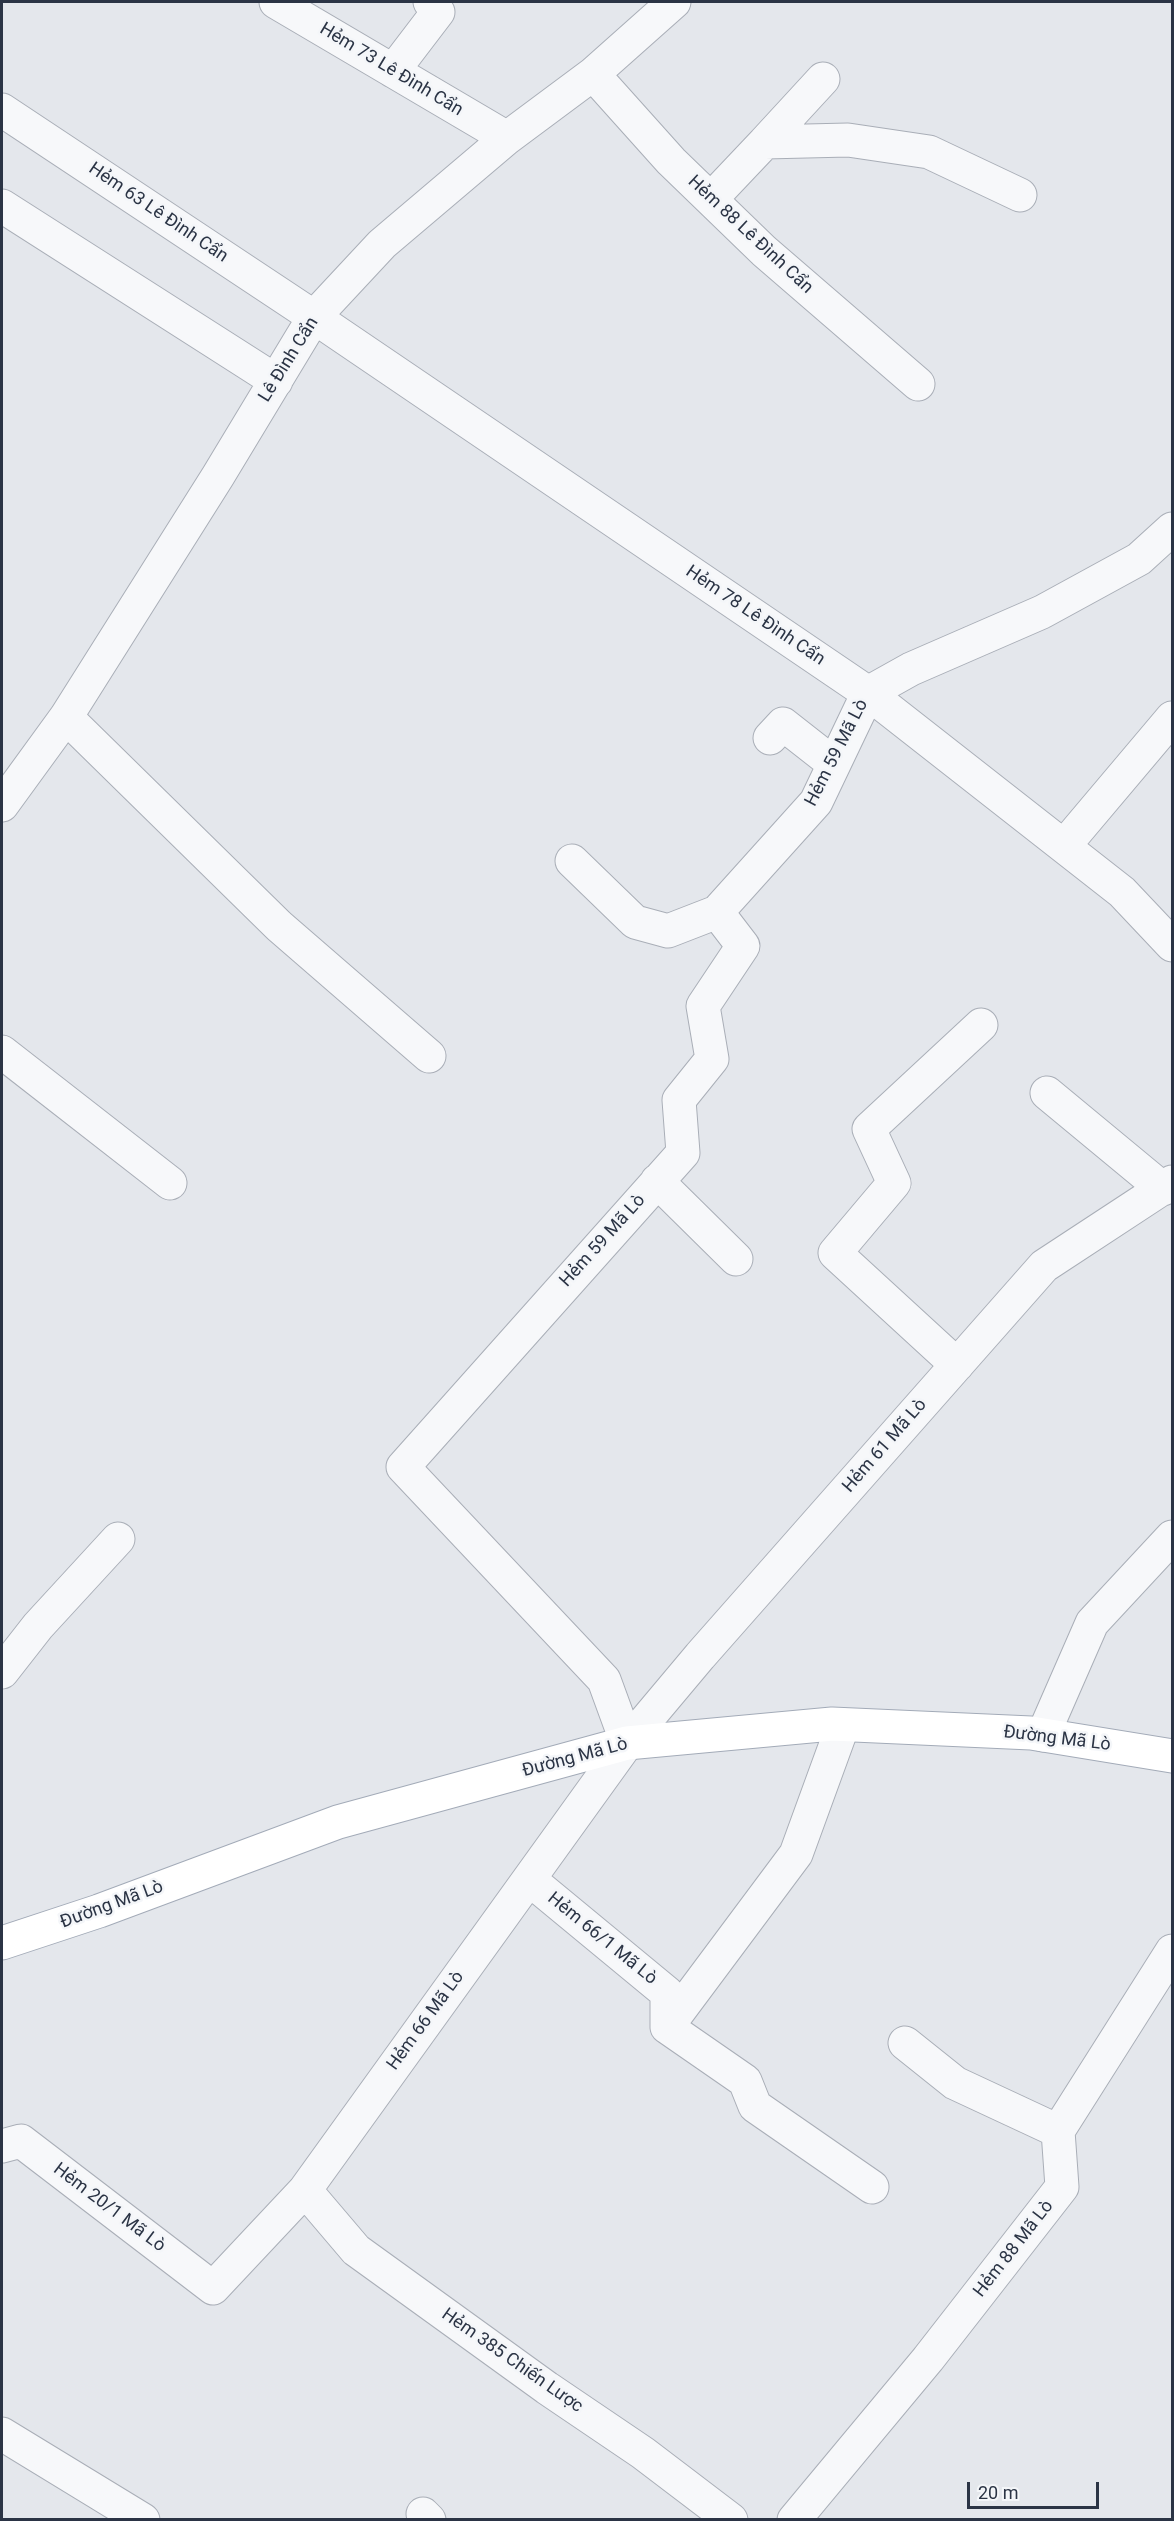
<!DOCTYPE html>
<html>
<head>
<meta charset="utf-8">
<style>
  body { margin:0 }
  #map { position:relative; width:1174px; height:2521px; overflow:hidden; background:#e4e7ec; font-family:Roboto,sans-serif }
  canvas { display:block }
  .frame { position:absolute; inset:0; border:3px solid #2b3445; pointer-events:none }
  .scale { position:absolute; left:967px; top:2482px; width:132px; height:27px; box-sizing:border-box; border:3px solid #2b3445; border-top:0; padding-left:8px; font-size:18px; line-height:21px; white-space:nowrap; color:#2b3445; -webkit-text-stroke:4px #f4f6f9; paint-order:stroke }
</style>
</head>
<body>
<div id="map">
<canvas width="1174" height="2521"></canvas>
<div class="frame"></div>
<div class="scale">20 m</div>
</div>
<script>
const context = document.querySelector('canvas').getContext('2d');
context.lineJoin = 'round';
function toPath(rows) {
  const path = new Path2D();
  for (const r of rows) {
    path.moveTo(r[0], r[1]);
    for (let i = 2; i < r.length; i += 2) path.lineTo(r[i], r[i + 1]);
  }
  return path;
}
function trace(path, color, width, dash) {
  context.strokeStyle = color;
  context.lineWidth = width;
  context.lineCap = dash ? 'butt' : 'round';
  context.setLineDash(dash || []);
  context.stroke(path);
}
function drawText(font, color, halo, rows, align = 'center') {
  context.font = font + ' Roboto,sans-serif';
  context.lineWidth = 5;
  context.setLineDash([]);
  context.textBaseline = 'middle';
  context.strokeStyle = halo;
  context.fillStyle = color;
  for (const [text, x, y, turn = 0] of rows) {
    context.save();
    context.translate(x, y);
    context.rotate((+turn || 0) * Math.PI / 180);
    context.textAlign = isNaN(turn) ? turn : align;
    if (halo) context.strokeText(text, 0, 0);
    context.fillText(text, 0, 0);
    context.restore();
  }
}
const minor = toPath([
  [276,2,507,138],
  [393,71,438,12,430,2],
  [593,74,671,161,764,251,918,384],
  [2,110,314,317,868,693,1122,892,1172,945],
  [765,142,823,79],
  [711,199,765,142,848,140,929,152,1020,195],
  [2,206,276,381],
  [66,717,279,926,429,1056],
  [770,738,783,724,834,764],
  [2,805,66,717,218,476,314,317,382,244,507,138,593,74,674,2],
  [1064,846,1172,718],
  [572,861,635,922,668,931,717,912],
  [2,1052,170,1183],
  [1047,1093,1163,1189],
  [657,1181,736,1259],
  [957,1365,835,1253,894,1183,869,1129,981,1025],
  [2,1672,38,1626,118,1539],
  [1043,1735,1092,1623,1172,1537],
  [627,1743,604,1680,403,1467,683,1153,679,1100,712,1059,703,1006,743,946,717,912,816,802,868,693,911,669,1042,612,1139,559,1172,529],
  [529,1879,667,1993,667,2027,745,2081,755,2106,872,2187],
  [667,2027,796,1854,843,1725],
  [905,2043,955,2083,1058,2131],
  [2,2146,21,2141,213,2288,305,2190,627,1743,700,1656,1044,1266,1172,1182],
  [305,2190,356,2250,547,2388,643,2453,731,2520],
  [2,2434,143,2520],
  [423,2514,429,2520],
  [794,2520,928,2359,1062,2187,1058,2131,1172,1951]
]);
const major = toPath([
  [2,1943,99,1911,338,1822,627,1743,832,1724,1031,1733,1172,1756]
]);
const streetNames = [
  ["Hẻm 73 Lê Đình Cẩn",391,70,31],
  ["Hẻm 63 Lê Đình Cẩn",158,213,34],
  ["Hẻm 88 Lê Đình Cẩn",750,235,43],
  ["Lê Đình Cẩn",289,360,-58],
  ["Hẻm 78 Lê Đình Cẩn",755,616,34],
  ["Hẻm 59 Mã Lò",837,753,-63],
  ["Hẻm 59 Mã Lò",603,1241,-48],
  ["Hẻm 61 Mã Lò",885,1446,-49],
  ["Đường Mã Lò",1057,1739,7],
  ["Đường Mã Lò",575,1758,-15],
  ["Đường Mã Lò",112,1905,-20],
  ["Hẻm 66/1 Mã Lò",602,1939,39],
  ["Hẻm 66 Mã Lò",426,2021,-54],
  ["Hẻm 20/1 Mã Lò",109,2208,37],
  ["Hẻm 88 Mã Lò",1014,2249,-52],
  ["Hẻm 385 Chiến Lược",512,2361,35]
];
trace(minor, '#a9aeb7', 35);
trace(major, '#a3abb8', 35);
trace(minor, '#f7f8fa', 33);
trace(major, '#fff', 33);
drawText('18px', '#2b3445', '#f4f6f9', streetNames);
</script>
</body>
</html>
